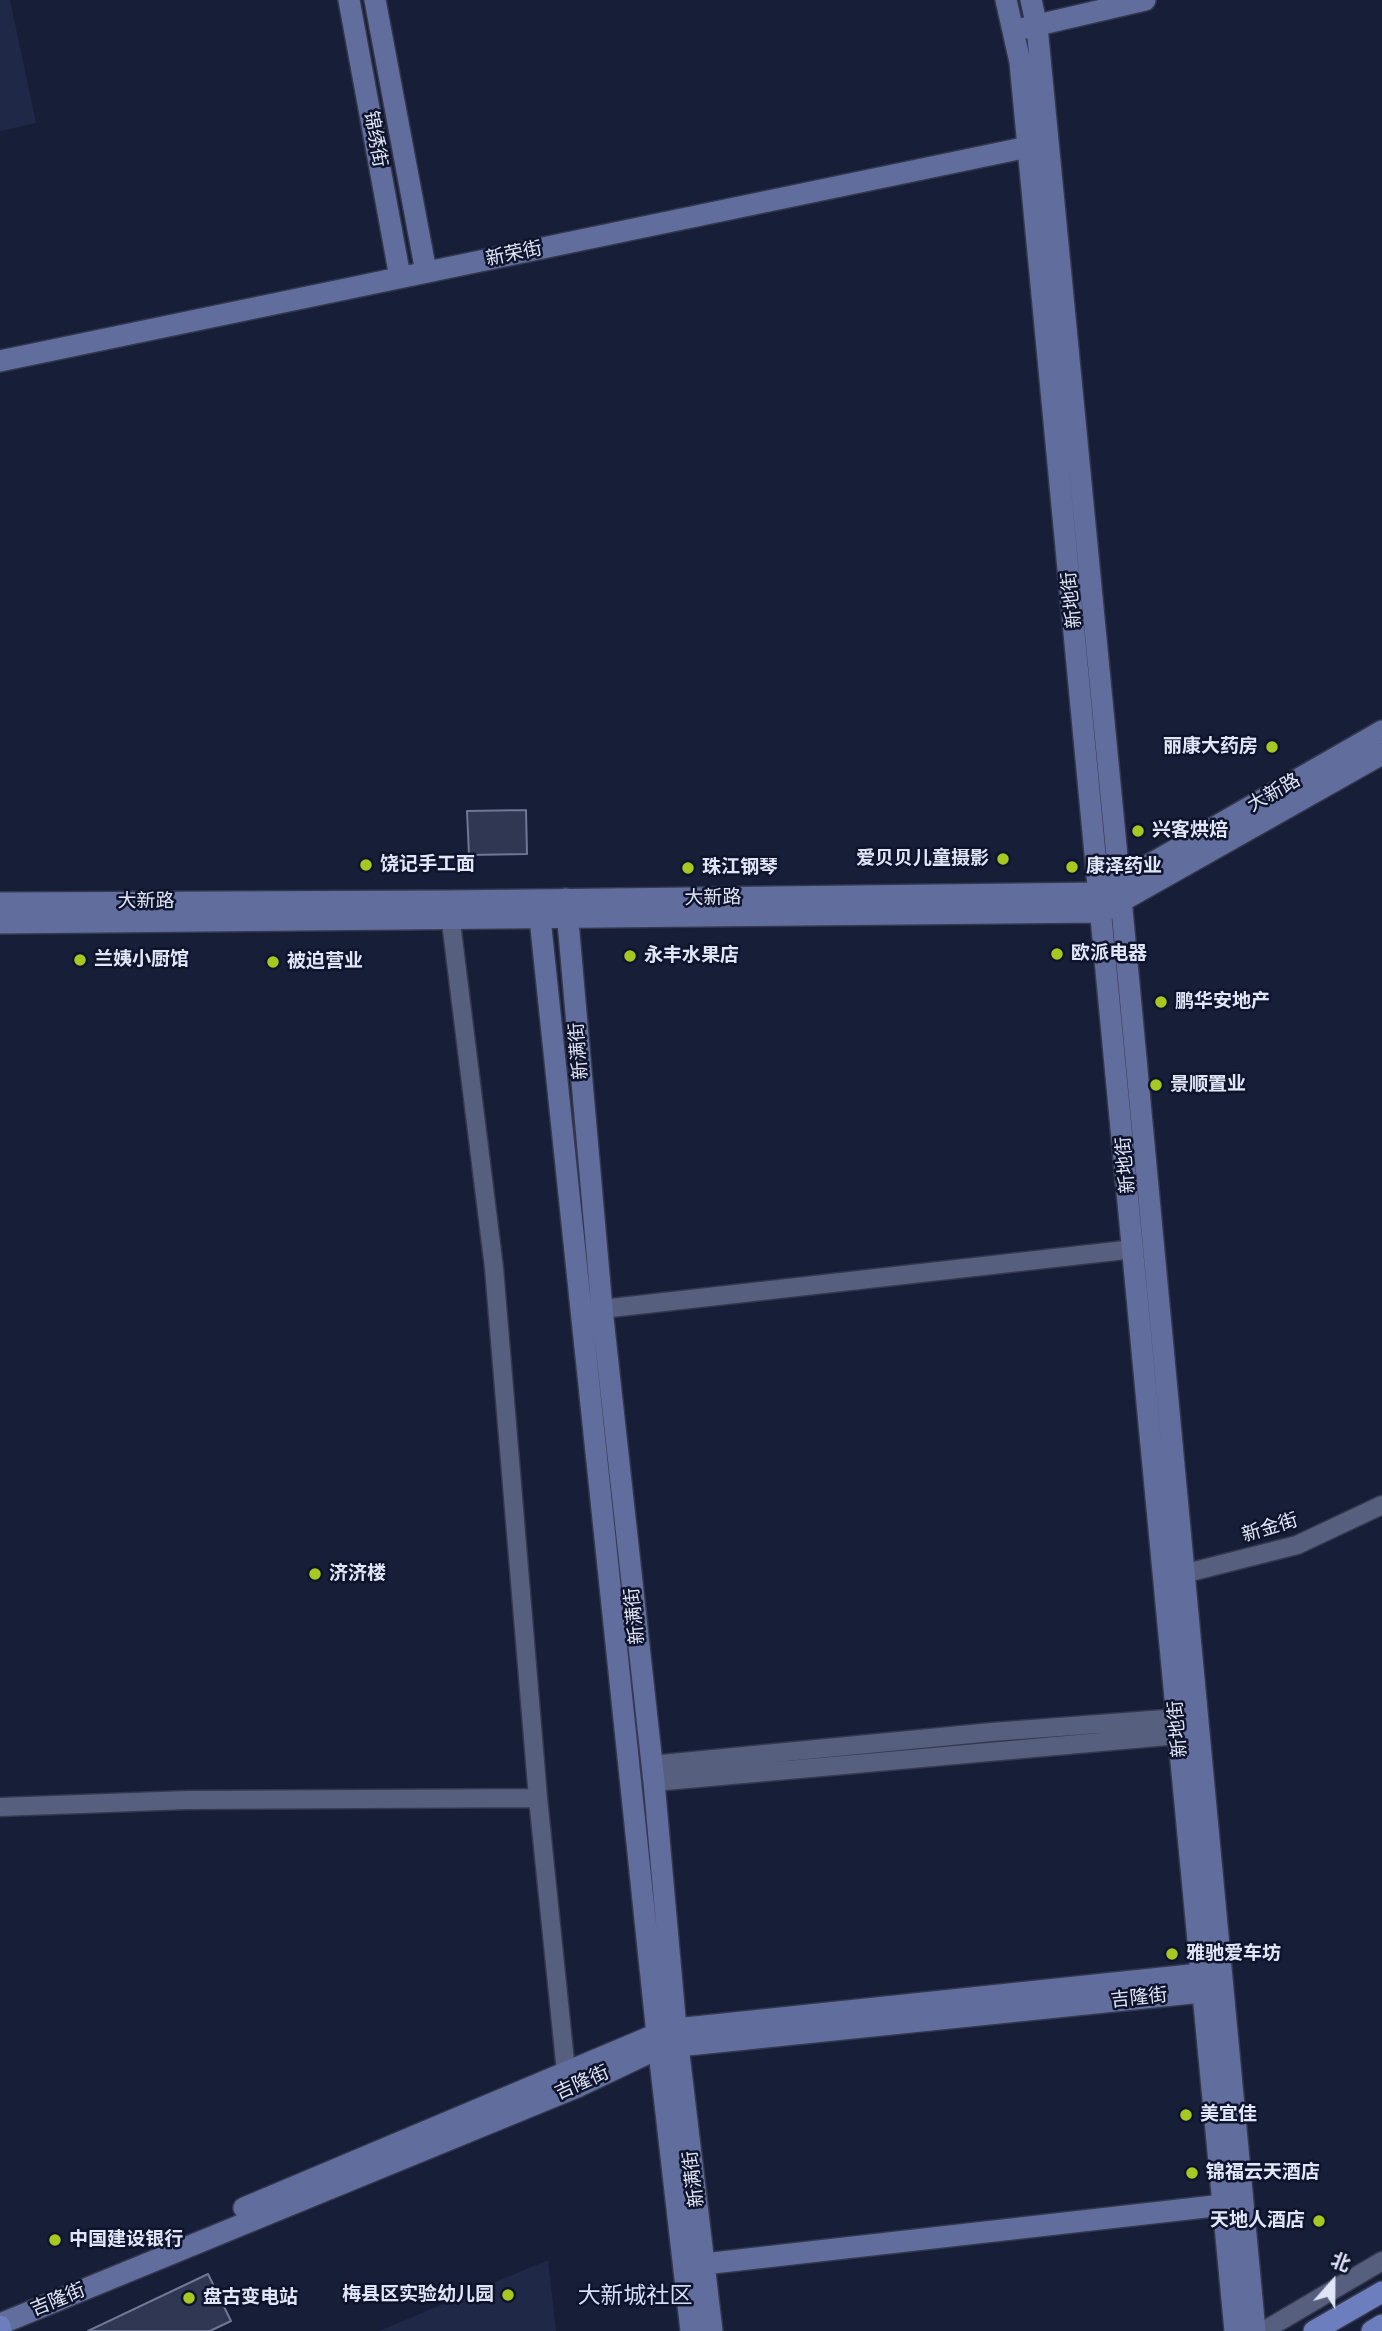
<!DOCTYPE html>
<html>
<head>
<meta charset="utf-8">
<style>
  body { margin:0 }
  #map { position:relative; width:1382px; height:2331px; overflow:hidden; background:#171e37; font-family:Rubik,"Noto Sans SC",sans-serif }
  canvas { display:block }
  .north { position:absolute; left:1298px; top:2247px; width:70px; height:70px; -webkit-text-stroke:5px #0f142d; paint-order:stroke; rotate:21deg; font-size:19px; font-weight:700; line-height:28px; text-align:center; color:#e0e6f7 }
  .north::after { content:''; display:block; margin:auto; width:24px; height:32px; background:#e0e6f7; clip-path:polygon(50% 0,100% 100%,50% 72%,0 100%) }
</style>
</head>
<body>
<div id="map">
<canvas width="1382" height="2331"></canvas>
<div class="north">北</div>
</div>
<script>
const context = document.querySelector('canvas').getContext('2d');
context.lineJoin = 'round';
function fillPath(path, color) {
  context.fillStyle = color;
  context.fill(path, 'evenodd');
}
function toPath(rows) {
  const path = new Path2D();
  for (const r of rows) {
    path.moveTo(r[0], r[1]);
    for (let i = 2; i < r.length; i += 2) path.lineTo(r[i], r[i + 1]);
  }
  return path;
}
function trace(path, color, width, dash) {
  context.strokeStyle = color;
  context.lineWidth = width;
  context.lineCap = dash ? 'butt' : 'round';
  context.setLineDash(dash || []);
  context.stroke(path);
}
function drawText(font, color, halo, rows, align = 'center') {
  context.font = font + ' Rubik,"Noto Sans SC",sans-serif';
  context.lineWidth = 5;
  context.setLineDash([]);
  context.textBaseline = 'middle';
  context.strokeStyle = halo;
  context.fillStyle = color;
  for (const [text, x, y, turn = 0] of rows) {
    context.save();
    context.translate(x, y);
    context.rotate((+turn || 0) * Math.PI / 180);
    context.textAlign = isNaN(turn) ? turn : align;
    if (halo) context.strokeText(text, 0, 0);
    context.fillText(text, 0, 0);
    context.restore();
  }
}
const built = toPath([
  [0,0,10,0,36,123,0,131],
  [548,2260,556,2331,379,2331]
]);
const building = toPath([
  [526,810,527,854,469,855,467,811,526,810],
  [208,2274,231,2321,210,2331,88,2331,208,2274]
]);
const street = toPath([
  [449,906,494,1268,538,1798,566,2072],
  [602,1309,1134,1249],
  [1171,1577,1297,1545,1382,1505],
  [651,1765,992,1732,1178,1718],
  [654,1782,1179,1735],
  [0,1807,188,1800,538,1798],
  [1270,2327,1382,2261]
]);
const secondary = toPath([
  [349,0,400,277],
  [375,0,426,272],
  [1006,0,1020,62,1028,147,1235,2331],
  [1031,0,1037,27,1119,877,1255,2331],
  [1025,28,1145,0],
  [0,361,1028,147],
  [566,899,602,1309,654,1782,676,2029,712,2331],
  [0,903,448,901,1100,893,1382,731],
  [540,918,657,2034,691,2331],
  [0,923,1102,912,1382,754],
  [244,2208,657,2034,676,2029,1200,1974],
  [704,2264,1223,2205],
  [0,2324,577,2087,659,2048,1202,1992]
]);
const primary = toPath([
  [0,2326,1,2331],
  [1314,2331,1382,2292],
  [1372,2331,1382,2325]
]);
const markers = [
  [1272,747,7,"#a6c820"],
  [1138,831,7,"#a6c820"],
  [1003,859,7,"#a6c820"],
  [366,865,7,"#a6c820"],
  [1072,867,7,"#a6c820"],
  [688,868,7,"#a6c820"],
  [1057,954,7,"#a6c820"],
  [630,956,7,"#a6c820"],
  [80,960,7,"#a6c820"],
  [273,962,7,"#a6c820"],
  [1161,1002,7,"#a6c820"],
  [1156,1085,7,"#a6c820"],
  [315,1574,7,"#a6c820"],
  [1172,1954,7,"#a6c820"],
  [1186,2115,7,"#a6c820"],
  [1192,2173,7,"#a6c820"],
  [1319,2221,7,"#a6c820"],
  [55,2240,7,"#a6c820"],
  [508,2295,7,"#a6c820"],
  [189,2298,7,"#a6c820"]
];
const streetNames = [
  ["锦绣街",375,139,80],
  ["新荣街",514,254,-12],
  ["新地街",1072,600,-96],
  ["大新路",1274,793,-30],
  ["大新路",713,898,-1],
  ["大新路",146,902],
  ["新满街",579,1051,-95],
  ["新地街",1126,1165,-95],
  ["新金街",1270,1528,-17],
  ["新满街",635,1616,-96],
  ["新地街",1178,1729,-95],
  ["吉隆街",1139,1998,-6],
  ["吉隆街",582,2083,-24],
  ["新满街",694,2179,-97],
  ["吉隆街",58,2300,-22]
];
const poiNames = [
  ["丽康大药房",1258,747,"right"],
  ["兴客烘焙",1152,831],
  ["爱贝贝儿童摄影",989,859,"right"],
  ["饶记手工面",380,865],
  ["康泽药业",1086,867],
  ["珠江钢琴",702,868],
  ["欧派电器",1071,954],
  ["永丰水果店",644,956],
  ["兰姨小厨馆",94,960],
  ["被迫营业",287,962],
  ["鹏华安地产",1175,1002],
  ["景顺置业",1170,1085],
  ["济济楼",329,1574],
  ["雅驰爱车坊",1186,1954],
  ["美宜佳",1200,2115],
  ["锦福云天酒店",1206,2173],
  ["天地人酒店",1305,2221,"right"],
  ["中国建设银行",69,2240],
  ["梅县区实验幼儿园",494,2295,"right"],
  ["盘古变电站",203,2298]
];
const quarterNames = [
  ["大新城社区",635,2296]
];
fillPath(built, '#202847');
fillPath(building, '#2f3752');
trace(building, '#6e7796', 2);
trace(street, '#34384e', 21);
trace(secondary, '#34384e', 24);
trace(primary, '#34384e', 24);
trace(street, '#565f7d', 18);
trace(secondary, '#616e9d', 21);
trace(primary, '#6c7ebd', 21);
for (const [x, y, r, color] of markers) {
  const dot = new Path2D();
  dot.arc(x, y, r, 0, 2 * Math.PI);
  context.fillStyle = color;
  context.fill(dot);
  trace(dot, '#0f142d', 2.5);
}
drawText('19px', '#e0e6f7', '#0f142d', streetNames);
drawText('bold 19px', '#e0e6f7', '#0f142d', poiNames, 'left');
drawText('23px', '#d4def9', '#0f142d', quarterNames);
</script>
</body>
</html>
